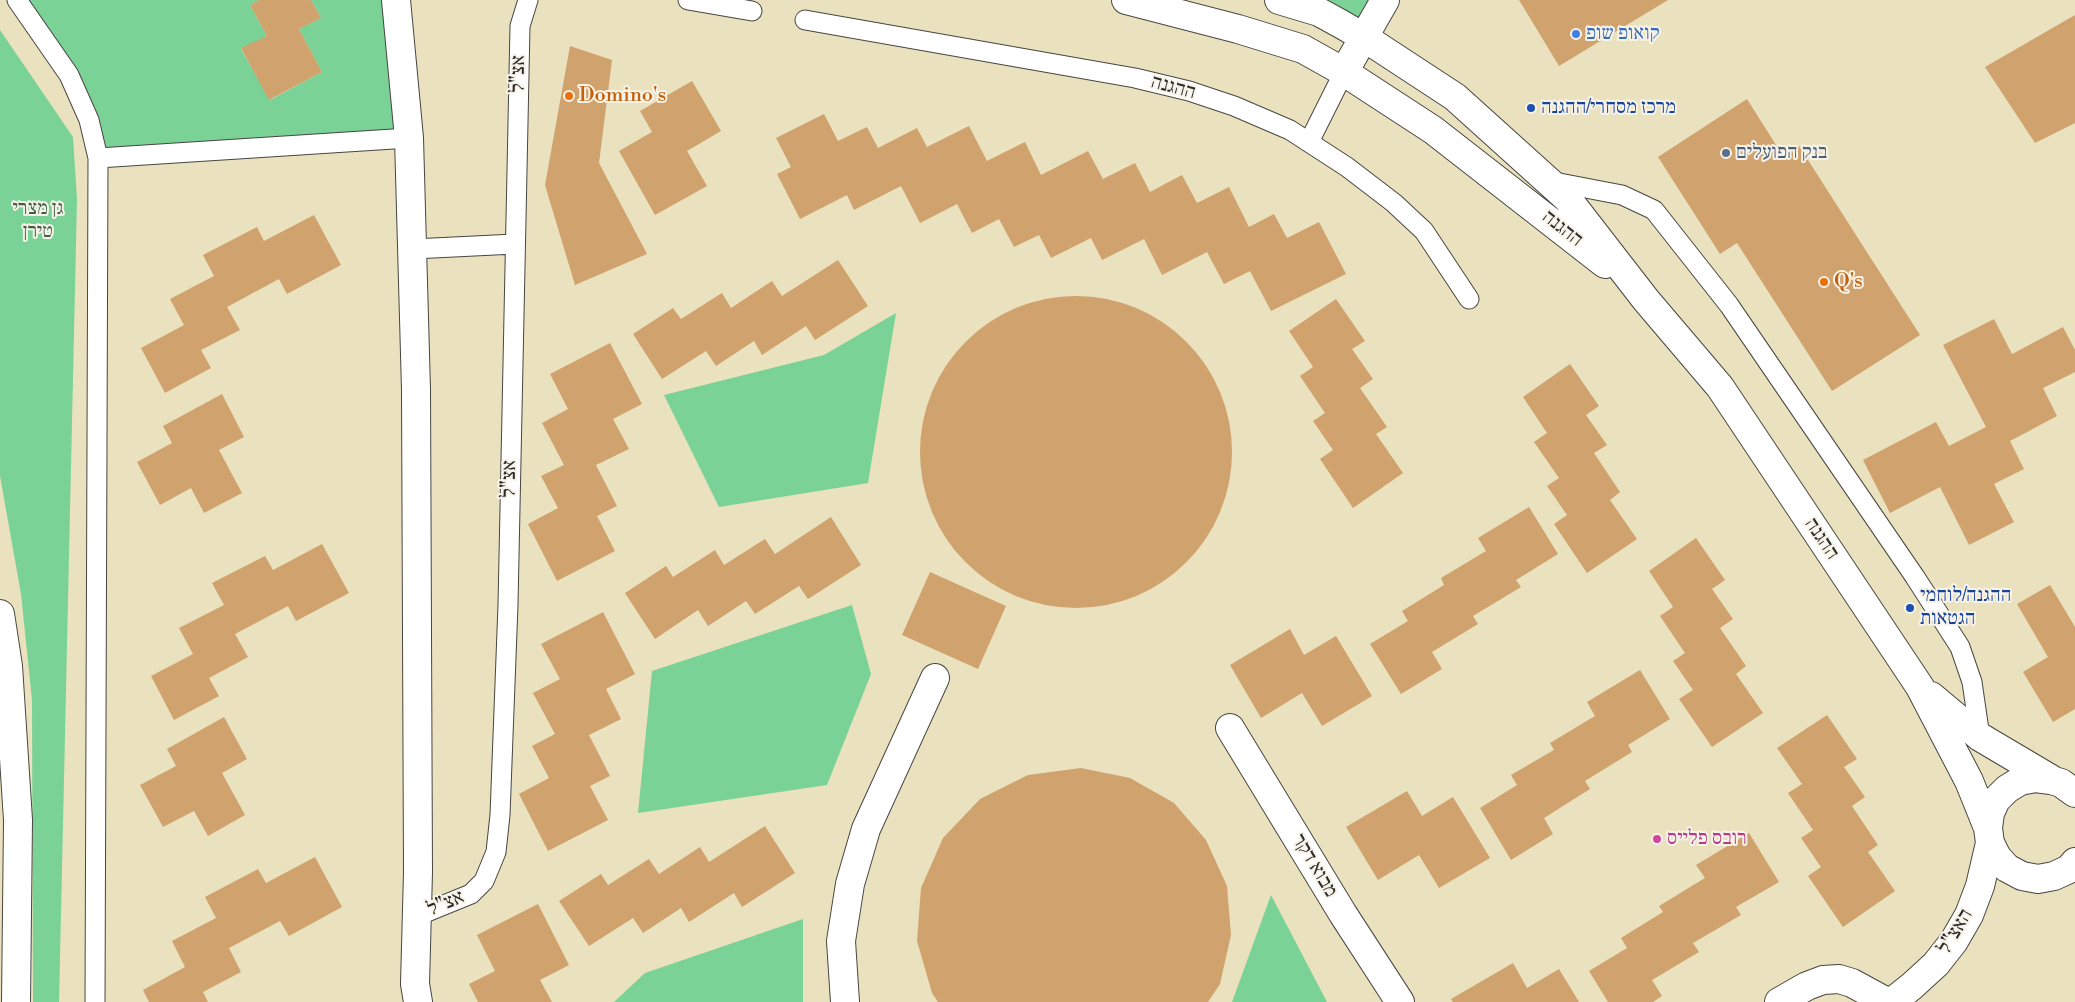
<!DOCTYPE html>
<html>
<head>
<meta charset="utf-8">
<style>
  body { margin:0 }
  canvas { display:block; background:#eae1be }
</style>
</head>
<body>
<canvas width="2075" height="1002"></canvas>
<script>
const context = document.querySelector('canvas').getContext('2d');
context.lineJoin = 'round';
function fillPath(path, color) {
  context.fillStyle = color;
  context.fill(path, 'evenodd');
}
function toPath(rows) {
  const path = new Path2D();
  for (const r of rows) {
    if (r.length === 3) {
      path.moveTo(r[0] + r[2], r[1]);
      path.arc(r[0], r[1], r[2], 0, 2 * Math.PI);
      continue;
    }
    path.moveTo(r[0], r[1]);
    for (let i = 2; i < r.length; i += 2) path.lineTo(r[i], r[i + 1]);
  }
  return path;
}
function trace(path, color, width, dash) {
  context.strokeStyle = color;
  context.lineWidth = width;
  context.lineCap = dash ? 'butt' : 'round';
  context.setLineDash(dash || []);
  context.stroke(path);
}
function drawText(font, color, halo, rows, align = 'center') {
  context.font = font + ' "Libre Bodoni","Frank Ruhl Libre",serif';
  context.lineWidth = 4;
  context.setLineDash([]);
  context.textBaseline = 'middle';
  context.strokeStyle = halo;
  context.fillStyle = color;
  for (const [text, x, y, turn = 0] of rows) {
    context.save();
    context.translate(x, y);
    context.rotate((+turn || 0) * Math.PI / 180);
    context.textAlign = isNaN(turn) ? turn : align;
    if (halo) context.strokeText(text, 0, 0);
    context.fillText(text, 0, 0);
    context.restore();
  }
}
const green = toPath([
  [26,0,259,0,250,5,267,36,241,49,270,100,322,72,299,29,321,18,311,0,385,0,395,130,102,150],
  [1268,0,1385,0,1365,38],
  [0,30,73,137,77,199,59,1002,33,1002,32,700,21,594,0,476],
  [896,313,868,483,719,507,664,395,824,355],
  [852,605,871,674,827,785,638,813,652,671],
  [1271,895,1327,1002,1232,1002],
  [803,919,803,1002,614,1002,645,973]
]);
const building = toPath([
  [259,0,311,0,321,18,299,29,322,72,269,100,241,48,267,36,250,5],
  [1519,0,1668,0,1559,66],
  [2075,15,2075,123,2035,143,1985,67],
  [570,46,612,60,599,163,647,254,575,285,545,185],
  [692,81,721,131,687,151,707,186,655,215,619,151,652,132,640,111],
  [1747,99,1783,156,1799,146,1920,335,1832,391,1737,243,1720,254,1658,157],
  [824,114,838,141,867,127,878,148,917,128,927,147,969,126,987,161,1025,142,1041,175,1088,151,1103,179,1135,163,1150,192,1182,175,1197,203,1229,187,1249,227,1274,214,1287,238,1319,222,1346,274,1271,311,1250,271,1224,284,1207,252,1162,275,1144,239,1102,260,1091,238,1051,258,1039,235,1014,247,999,219,972,233,957,204,920,223,901,186,854,210,847,195,800,219,777,174,791,167,776,138],
  [314,215,341,265,287,294,279,279,227,307,240,330,201,350,211,368,165,393,141,348,184,325,170,299,214,276,203,255,257,227,264,241],
  [838,260,868,306,815,340,806,326,762,355,754,341,716,366,706,351,662,379,633,334,673,308,681,319,722,293,731,308,772,281,782,296],
  [1076,452,156],
  [1336,299,1365,341,1352,349,1373,379,1360,388,1387,427,1376,434,1403,473,1353,508,1320,459,1333,450,1313,421,1325,413,1300,376,1313,367,1289,331],
  [1994,319,2012,354,2063,327,2075,350,2075,372,2043,388,2057,416,2010,441,2024,469,1994,484,2014,522,1969,545,1940,487,1890,513,1863,460,1936,422,1949,446,1986,427,1943,345],
  [610,343,642,404,613,419,629,449,596,465,617,506,597,516,615,551,557,581,528,524,558,508,541,476,564,465,542,423,568,409,550,374],
  [1570,364,1599,406,1586,415,1607,445,1594,453,1620,492,1610,500,1637,539,1587,573,1554,524,1567,515,1547,486,1559,478,1534,442,1547,433,1523,397],
  [222,394,244,437,219,450,242,493,204,513,191,488,160,505,137,462,172,443,163,426],
  [1529,507,1558,554,1516,580,1521,587,1473,616,1478,624,1432,652,1442,669,1401,694,1370,644,1408,621,1402,611,1444,585,1441,578,1486,551,1478,538],
  [831,517,861,565,808,599,799,586,755,614,746,601,708,626,698,610,655,639,625,593,666,566,673,577,715,550,724,565,765,539,775,554],
  [1696,538,1725,580,1712,589,1733,619,1720,628,1746,666,1736,674,1763,713,1712,747,1679,699,1693,690,1673,661,1685,653,1660,616,1673,607,1649,571],
  [322,544,349,593,296,621,288,606,235,634,248,657,209,678,219,696,174,720,151,676,193,654,179,628,224,605,212,583,265,556,273,570],
  [930,572,1006,606,978,669,902,635],
  [2050,585,2075,627,2075,709,2053,722,2023,672,2048,657,2017,604],
  [603,612,635,674,606,689,621,719,589,735,610,776,590,786,608,820,548,851,519,794,549,778,532,746,555,734,533,693,560,679,541,644],
  [1290,629,1304,655,1336,636,1372,696,1322,726,1302,693,1261,718,1230,665],
  [1640,670,1670,719,1628,745,1632,752,1585,781,1590,789,1544,818,1553,834,1511,860,1480,808,1517,785,1511,775,1554,750,1550,743,1595,716,1587,702],
  [1827,715,1857,759,1844,767,1865,797,1852,806,1878,845,1868,852,1895,891,1843,927,1808,876,1821,867,1801,838,1813,830,1788,793,1802,784,1777,748],
  [224,717,247,759,222,773,245,815,208,836,194,811,163,827,140,785,176,766,167,749],
  [1081,768,1130,778,1174,803,1206,840,1227,886,1231,935,1220,984,1208,1002,938,1002,932,993,917,941,921,888,943,838,980,799,1028,775],
  [1407,791,1422,816,1453,797,1490,858,1439,888,1419,855,1378,880,1346,827],
  [765,826,795,873,742,907,734,893,689,922,681,908,643,933,633,918,589,946,559,901,601,874,608,885,649,859,659,874,700,847,709,862],
  [1749,833,1779,882,1736,907,1741,915,1693,943,1699,952,1652,980,1662,996,1653,1002,1608,1002,1589,971,1627,948,1621,938,1663,912,1659,906,1705,878,1696,865],
  [315,857,342,907,289,936,280,921,229,948,241,972,203,992,208,1002,149,1002,143,990,185,967,172,941,216,918,205,897,258,869,266,883],
  [538,904,569,965,540,980,552,1002,478,1002,469,984,495,971,477,935],
  [1513,963,1527,988,1559,969,1579,1002,1453,1002,1451,999]
]);
const service = toPath([
  [17,0,69,75,89,120,98,158,95,1002],
  [688,0,752,11],
  [805,20,1135,78,1189,91,1234,106,1290,130,1347,167,1394,203,1424,231,1469,299],
  [1309,142,1344,72],
  [98,158,409,138],
  [1549,181,1622,195,1654,210,1729,305,1915,577,1960,647,1972,682,1980,737],
  [413,249,515,244],
  [417,916,471,894,484,881,496,852,500,815,508,605,520,26,528,0]
]);
const minor = toPath([
  [396,0,409,138,416,390,418,872,415,984,418,1002],
  [1344,72,1385,0],
  [1230,728,1343,914,1400,1002],
  [845,1002,841,941,850,884,866,829,935,678]
]);
const tertiary = toPath([
  [1126,0,1238,29,1303,49,1344,72,1433,130,1605,264],
  [1279,0,1319,12,1341,24,1365,38,1455,97,1567,198,1646,300,1720,387,1920,687,1969,781,1988,828],
  [1931,696,1980,737,2051,779],
  [2075,793,2061,783,2051,780,2035,778,2020,781,2007,789,1996,800,1990,813,1988,828,1990,843,1997,857,2007,868,2022,876,2038,879,2054,876,2069,869,2075,862],
  [1779,1002,1807,986,1823,980,1839,979,1852,983,1887,1002],
  [1892,1002,1912,986,1936,964,1954,941,1969,915,1980,886,1990,843]
]);
const trunk = toPath([
  [0,614,8,666,18,820,16,1002]
]);
const markers = [
  [1576,34,5,"#3f7fe0"],
  [569,96,5,"#e8710a"],
  [1531,108,5,"#1a4fb4"],
  [1726,153,5,"#5c6f8a"],
  [1824,282,5,"#e8710a"],
  [1910,608,5,"#1a4fb4"],
  [1657,839,5,"#d1479c"]
];
const shopNames = [
  ["קואופ שופ",1586,34]
];
const streetNames = [
  ["אצ\"ל",519,74,-89],
  ["ההגנה",1173,88,15],
  ["ההגנה",1562,229,38],
  ["אצ\"ל",510,479,-89],
  ["ההגנה",1821,539,56],
  ["מבוא דקר",1314,866,59],
  ["אצ\"ל",446,904,-23],
  ["האצ\"ל",1956,932,-59]
];
const foodNames = [
  ["Domino's",579,96],
  ["Q's",1834,282]
];
const transitNames = [
  ["מרכז מסחרי/ההגנה",1541,108],
  ["ההגנה/לוחמי",1920,596],
  ["הגטאות",1920,619]
];
const serviceNames = [
  ["בנק הפועלים",1736,153]
];
const parkNames = [
  ["גן מצרי",38,209],
  ["טירן",38,232]
];
const hotelNames = [
  ["רובס פלייס",1667,839]
];
fillPath(green, '#7bd296');
fillPath(building, '#cfa26e');
trace(service, '#484641', 21);
trace(minor, '#484641', 30);
trace(tertiary, '#484641', 30);
trace(trunk, '#484641', 30);
trace(service, '#fff', 19);
trace(minor, '#fff', 28);
trace(tertiary, '#fff', 28);
trace(trunk, '#fff', 28);
for (const [x, y, r, color] of markers) {
  const dot = new Path2D();
  dot.arc(x, y, r, 0, 2 * Math.PI);
  context.fillStyle = color;
  context.fill(dot);
  trace(dot, '#f7f3e8', 2);
}
drawText('20px', '#366cbe', '#f7f3e8', shopNames, 'left');
drawText('20px', '#2b2b2b', '#f7f3e8', streetNames);
drawText('20px', '#c56008', '#f7f3e8', foodNames, 'left');
drawText('20px', '#164399', '#f7f3e8', transitNames, 'left');
drawText('20px', '#4e5e75', '#f7f3e8', serviceNames, 'left');
drawText('20px', '#435d4b', '#f7f3e8', parkNames);
drawText('20px', '#b23c85', '#f7f3e8', hotelNames, 'left');
</script>
</body>
</html>
